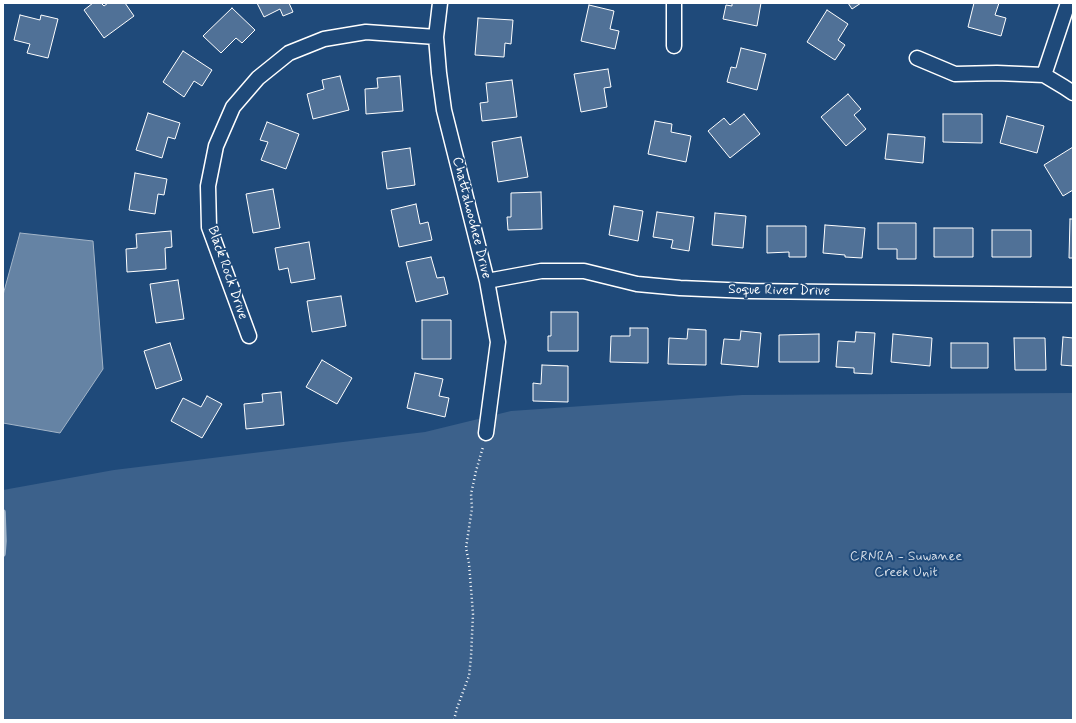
<!DOCTYPE html>
<html>
<head>
<meta charset="utf-8">
<style>
  body { margin:0 }
  #map { position:relative; width:1076px; height:723px; overflow:hidden; background:#1f4a7a; font-family:Mynerve,sans-serif }
  canvas { display:block }
  .frame { position:absolute; inset:0; border:4px solid #fff; pointer-events:none }
</style>
</head>
<body>
<div id="map">
<canvas width="1076" height="723"></canvas>
<div class="frame"></div>
</div>
<script>
const context = document.querySelector('canvas').getContext('2d');
context.lineJoin = 'round';
function fillPath(path, color) {
  context.fillStyle = color;
  context.fill(path, 'evenodd');
}
function toPath(rows) {
  const path = new Path2D();
  for (const r of rows) {
    path.moveTo(r[0], r[1]);
    for (let i = 2; i < r.length; i += 2) path.lineTo(r[i], r[i + 1]);
  }
  return path;
}
function trace(path, color, width, dash) {
  context.strokeStyle = color;
  context.lineWidth = width;
  context.lineCap = dash ? 'butt' : 'round';
  context.setLineDash(dash || []);
  context.stroke(path);
}
function drawText(font, color, halo, rows, align = 'center') {
  context.font = font + ' Mynerve,sans-serif';
  context.lineWidth = 4;
  context.setLineDash([]);
  context.textBaseline = 'middle';
  context.strokeStyle = halo;
  context.fillStyle = color;
  for (const [text, x, y, turn = 0] of rows) {
    context.save();
    context.translate(x, y);
    context.rotate((+turn || 0) * Math.PI / 180);
    context.textAlign = isNaN(turn) ? turn : align;
    if (halo) context.strokeText(text, 0, 0);
    context.fillText(text, 0, 0);
    context.restore();
  }
}
const green = toPath([
  [1073,393,1073,720,3,720,3,490,114,470,425,432,511,411,742,395]
]);
const water = toPath([
  [20,233,93,241,103,369,60,433,3,423,3,295,20,233]
]);
const stream = toPath([
  [3,512,4,541,3,554]
]);
const building = toPath([
  [93,3,101,3,104,6,108,3,125,3,134,16,104,38,84,10,93,3],
  [257,3,289,3,293,12,283,16,280,9,264,17,257,3],
  [732,3,761,3,757,26,723,19,726,5,732,6,732,3],
  [848,3,861,3,852,9,848,3],
  [974,3,999,3,995,15,1006,18,1001,36,968,27,974,3],
  [589,5,614,11,610,29,619,31,615,49,581,41,589,5],
  [232,8,255,30,242,43,236,38,221,53,203,36,232,8],
  [827,10,848,24,838,40,845,45,835,60,807,42,827,10],
  [20,15,40,20,41,15,58,19,48,58,27,53,30,44,14,40,20,15],
  [478,18,513,20,511,44,505,43,504,57,475,55,478,18],
  [741,48,766,54,757,90,727,82,731,67,736,68,741,48],
  [183,51,212,70,202,86,194,81,184,97,163,82,183,51],
  [608,69,611,87,604,88,607,107,581,112,574,74,608,69],
  [340,76,349,110,313,119,307,94,324,89,322,80,340,76],
  [400,76,403,111,366,114,365,89,378,88,377,78,400,76],
  [512,80,517,117,482,121,480,103,488,102,486,83,512,80],
  [848,94,861,109,854,115,866,129,846,146,821,117,848,94],
  [148,113,180,123,175,139,168,137,162,158,136,150,148,113],
  [744,114,760,134,730,158,708,131,724,118,730,125,744,114],
  [943,114,982,114,982,143,943,142,943,114],
  [1007,116,1044,126,1037,153,1000,143,1007,116],
  [655,121,672,124,671,132,691,136,686,162,648,154,655,121],
  [267,122,299,134,286,169,261,160,268,142,260,140,267,122],
  [888,134,925,137,923,163,885,159,888,134],
  [521,137,528,177,498,182,492,142,521,137],
  [1073,147,1073,190,1063,196,1044,165,1073,147],
  [410,148,415,185,387,189,382,152,410,148],
  [135,173,167,179,164,195,158,194,155,214,129,210,135,173],
  [273,189,280,228,253,233,246,194,273,189],
  [541,192,542,229,508,230,507,217,511,217,511,193,541,192],
  [416,204,420,224,428,222,432,240,399,247,391,210,416,204],
  [614,206,643,211,638,241,609,235,614,206],
  [657,212,694,217,689,251,671,248,673,240,653,237,657,212],
  [715,213,746,216,743,248,712,245,715,213],
  [1070,219,1073,219,1073,258,1069,258,1070,219],
  [878,223,916,223,916,259,897,259,897,249,878,249,878,223],
  [825,225,865,228,862,258,845,257,845,255,823,253,825,225],
  [767,226,806,226,806,257,789,257,789,252,767,253,767,226],
  [934,228,973,228,973,257,934,257,934,228],
  [992,230,1031,230,1031,257,992,257,992,230],
  [171,231,172,247,165,248,166,269,127,272,126,249,137,248,136,234,171,231],
  [309,242,315,279,291,283,288,268,279,270,275,248,309,242],
  [431,257,437,278,444,277,448,294,416,302,406,262,431,257],
  [178,280,184,319,156,323,150,284,178,280],
  [341,296,346,326,312,332,307,301,341,296],
  [551,312,578,312,578,351,548,351,548,336,551,336,551,312],
  [422,320,451,320,451,359,422,359,422,320],
  [630,328,648,328,648,363,610,362,611,336,630,336,630,328],
  [688,329,706,330,706,365,668,364,669,338,687,339,688,329],
  [741,331,761,333,758,367,721,364,724,339,740,340,741,331],
  [856,332,875,333,872,374,854,373,854,368,836,367,838,341,855,342,856,332],
  [819,334,819,362,779,362,779,335,819,334],
  [893,334,932,338,930,366,891,362,893,334],
  [1063,337,1073,338,1073,366,1061,365,1063,337],
  [1014,338,1045,338,1046,370,1015,370,1014,338],
  [170,343,182,380,156,389,144,351,170,343],
  [951,343,988,343,988,368,951,368,951,343],
  [322,360,352,378,337,404,306,387,322,360],
  [542,365,568,366,568,402,533,401,533,383,541,384,542,365],
  [415,373,443,379,439,396,449,398,445,417,407,408,415,373],
  [281,392,284,425,246,429,244,404,263,402,262,394,281,392],
  [207,396,222,404,202,438,171,421,183,398,201,407,207,396]
]);
const path = toPath([
  [454,720,457,708,469,676,471,657,473,614,469,563,466,548,472,508,471,494,476,471,483,447]
]);
const minor = toPath([
  [440,3,436,37,439,73,444,110,487,281,498,342,486,433],
  [674,46,674,3],
  [917,58,955,74,997,73,1044,75,1064,87,1073,93],
  [1044,75,1068,3],
  [487,281,541,271,584,271,637,284,680,288,750,291,1073,295],
  [249,336,209,227,208,186,216,146,233,107,258,78,289,53,324,39,366,32,436,37]
]);
const streetNames = [
  ["Chattahoochee Drive",471,218,76],
  ["Black Rock Drive",227,273,71],
  ["Soque River Drive",779,291,1]
];
const parkNames = [
  ["CRNRA - Suwanee",906,557],
  ["Creek Unit",906,573]
];
fillPath(green, '#3c618b');
fillPath(water, '#6583a4');
trace(water, '#a3b5c8', 1);
trace(stream, '#a3b5c8', 5.5);
fillPath(building, '#507197');
trace(building, '#fff', 1);
trace(minor, '#fff', 17);
trace(path, '#fff', 2.5, [1, 3]);
trace(minor, '#1f4a7a', 14);
drawText('14px', '#fff', '#1f4a7a', streetNames);
drawText('14px', '#d8dfe8', '#1f4a7a', parkNames);
</script>
</body>
</html>
